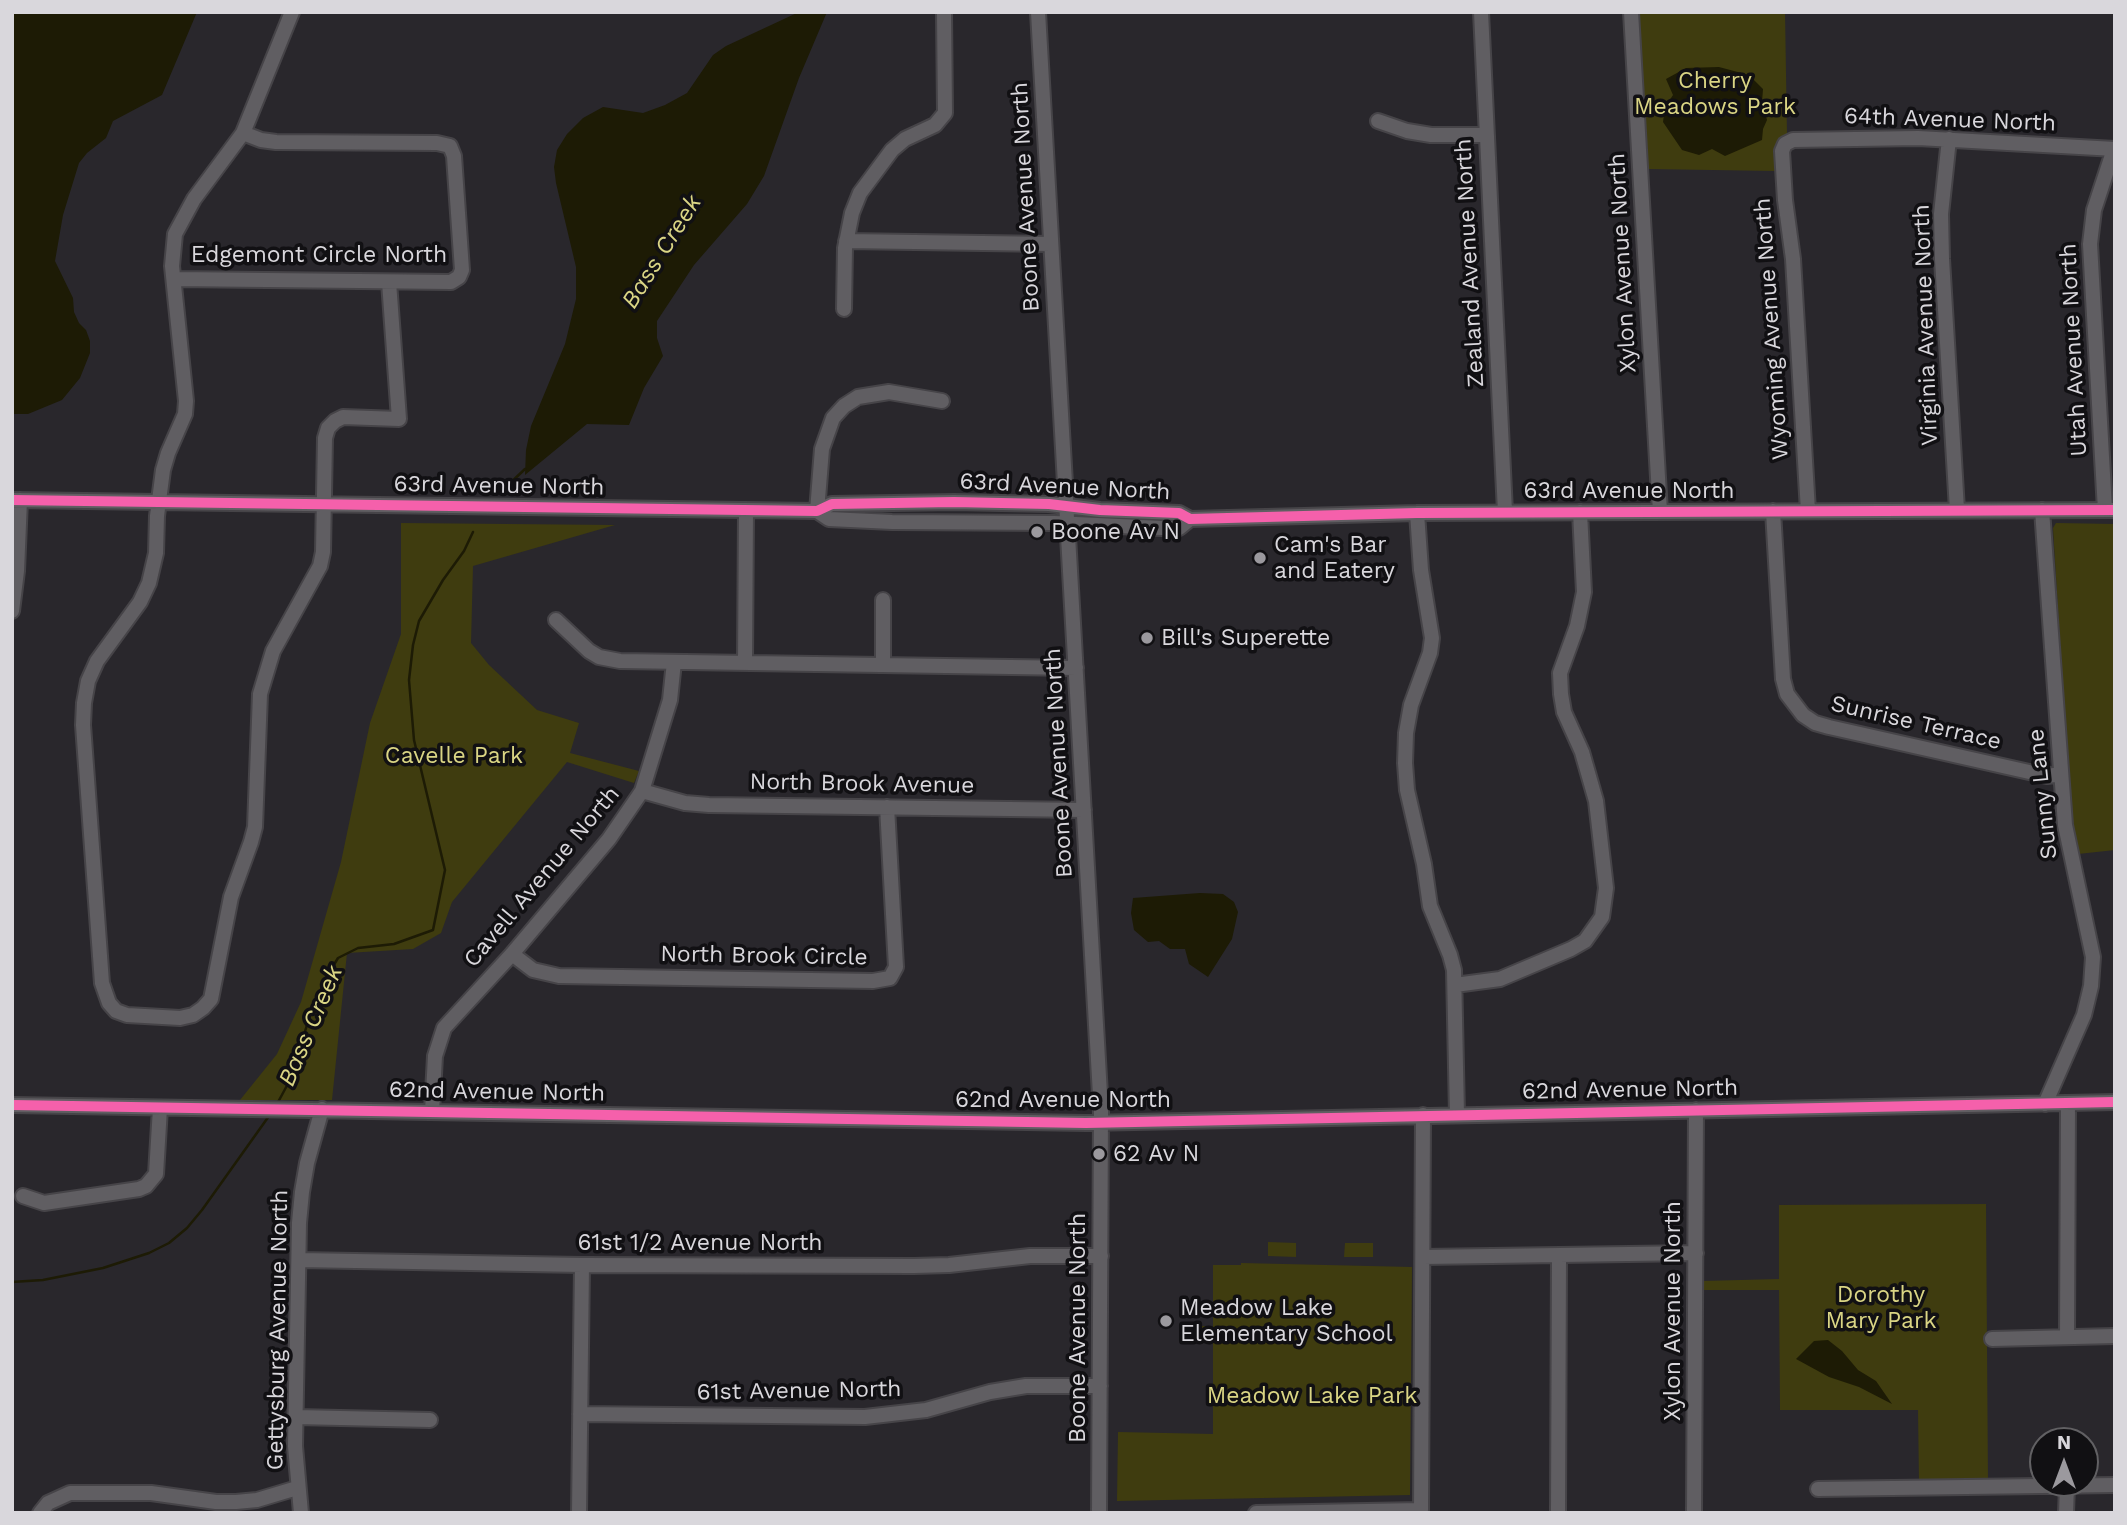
<!DOCTYPE html>
<html>
<head>
<meta charset="utf-8">
<style>
  body { margin:0 }
  #map { position:relative; width:2127px; height:1525px; overflow:hidden; background:#29272c; font-family:"Work Sans",sans-serif }
  canvas { display:block }
  .frame { position:absolute; inset:0; border:14px solid #d9d7dc; pointer-events:none }
  .north { position:absolute; left:2029px; top:1427px; width:70px; height:70px; box-sizing:border-box; background:#111013; border:2px solid #616063; border-radius:50%; rotate:0deg; font-size:19px; font-weight:700; line-height:28px; text-align:center; color:#d9d7dc }
  .north::after { content:''; display:block; margin:auto; width:24px; height:32px; background:#9b999e; clip-path:polygon(50% 0,100% 100%,50% 72%,0 100%) }
</style>
</head>
<body>
<div id="map">
<canvas width="2127" height="1525"></canvas>
<div class="frame"></div>
<div class="north">N</div>
</div>
<script>
const context = document.querySelector('canvas').getContext('2d');
context.lineJoin = 'round';
function fillPath(path, color) {
  context.fillStyle = color;
  context.fill(path, 'evenodd');
}
function toPath(rows) {
  const path = new Path2D();
  for (const r of rows) {
    path.moveTo(r[0], r[1]);
    for (let i = 2; i < r.length; i += 2) path.lineTo(r[i], r[i + 1]);
  }
  return path;
}
function trace(path, color, width, dash) {
  context.strokeStyle = color;
  context.lineWidth = width;
  context.lineCap = dash ? 'butt' : 'round';
  context.setLineDash(dash || []);
  context.stroke(path);
}
function drawText(font, color, halo, rows, align = 'center') {
  context.font = font + ' "Work Sans",sans-serif';
  context.lineWidth = 7;
  context.setLineDash([]);
  context.textBaseline = 'middle';
  context.strokeStyle = halo;
  context.fillStyle = color;
  for (const [text, x, y, turn = 0] of rows) {
    context.save();
    context.translate(x, y);
    context.rotate((+turn || 0) * Math.PI / 180);
    context.textAlign = isNaN(turn) ? turn : align;
    if (halo) context.strokeText(text, 0, 0);
    context.fillText(text, 0, 0);
    context.restore();
  }
}
const green = toPath([
  [1638,12,1785,12,1787,134,1776,144,1776,171,1647,169],
  [401,523,615,525,473,566,471,643,489,665,537,710,579,723,570,753,639,771,634,783,567,762,452,902,441,933,413,949,347,953,332,1100,240,1100,277,1054,301,1002,341,862,370,723,401,634],
  [2056,523,2115,524,2115,850,2078,854,2070,803,2053,528],
  [1986,1204,1988,1481,1919,1482,1918,1410,1780,1410,1779,1290,1701,1290,1702,1281,1779,1279,1779,1205],
  [1268,1242,1296,1243,1296,1257,1268,1256],
  [1345,1243,1373,1243,1373,1257,1344,1257],
  [1241,1263,1412,1267,1410,1495,1117,1501,1118,1432,1213,1434,1213,1265,1241,1265],
  [1197,1326,1210,1326,1210,1341,1198,1341]
]);
const water = toPath([
  [12,12,197,12,162,95,113,121,106,138,87,153,79,163,63,215,55,261,73,298,74,312,79,323,86,330,90,341,90,353,80,378,62,400,28,414,12,414],
  [799,12,827,12,799,78,764,176,747,204,694,265,657,321,657,338,663,356,644,388,629,425,587,424,525,475,526,450,531,426,565,344,576,299,576,267,556,183,554,167,557,150,567,134,583,118,603,107,643,113,665,105,687,93,713,55,726,46],
  [1719,67,1749,75,1763,89,1762,102,1767,120,1763,129,1762,140,1725,156,1712,149,1699,155,1682,150,1663,122,1665,107,1673,95,1666,79,1686,68],
  [1200,893,1223,894,1234,902,1238,912,1232,939,1208,977,1189,964,1185,949,1170,949,1159,941,1148,942,1134,930,1131,913,1133,898],
  [1828,1340,1842,1351,1858,1370,1876,1381,1892,1404,1859,1387,1829,1377,1796,1359,1814,1341]
]);
const stream = toPath([
  [506,487,525,469],
  [277,1104,290,1080,311,1012,326,978,338,958,358,948,394,944,433,930,445,870,414,740,409,680,413,645,419,621,443,580,464,551,473,532],
  [12,1282,43,1280,103,1268,149,1253,169,1243,187,1228,202,1210,269,1116]
]);
const minor = toPath([
  [292,12,243,133,194,199,175,234,172,266,186,401,185,414,168,453,163,470,157,516,156,553,149,583,140,602,97,661,88,681,84,703,83,725,102,983,109,1003,116,1011,127,1015,180,1018,193,1015,203,1008,211,999,231,897,251,842,255,827,260,694,273,651,320,566,323,552,325,438,328,428,335,421,343,417,399,419,389,282],
  [1038,12,1101,1112,1099,1513],
  [1481,12,1505,512],
  [1631,12,1660,512],
  [1378,121,1407,131,1431,135,1487,135],
  [1949,139,1941,214,1942,259,1957,510],
  [846,241,1051,244],
  [174,279,451,282,459,277,462,270,454,156,450,146,437,143,276,142,261,140,243,133],
  [844,309,845,248,852,213,860,193,892,150,905,139,935,125,945,113,944,12],
  [12,500,817,511,832,504,954,502,1049,504,1100,510,1179,513,1190,519,1417,513,2115,510],
  [2042,510,2065,825,2093,957,2091,986,2084,1015,2045,1104],
  [2105,510,2090,244,2094,210,2114,149],
  [817,511,829,519,892,522,1054,523,1162,528,1179,528,1190,519],
  [817,511,822,449,833,418,844,406,858,397,889,392,942,401],
  [1773,511,1783,679,1787,694,1803,715,1815,723,1829,727,2047,776,2061,774],
  [1808,511,1793,259,1785,200,1782,151,1785,144,1793,140,1918,138,2115,149],
  [1417,513,1421,570,1432,638,1430,653,1411,705,1406,733,1405,763,1407,790,1424,864,1430,906,1450,955,1454,970,1457,1115],
  [12,611,17,571,20,500],
  [556,620,589,651,599,657,620,661,1076,668],
  [745,663,746,510],
  [883,665,883,600],
  [642,791,685,803,709,805,1084,810],
  [512,954,533,970,559,976,873,981,890,978,896,967,887,807],
  [1455,985,1500,979,1571,949,1585,941,1602,917,1606,888,1596,801,1582,752,1564,712,1561,694,1560,673,1577,626,1584,592,1580,512],
  [12,1105,1086,1123,2115,1102],
  [432,1112,435,1056,444,1028,512,954,609,839,642,791,670,700,674,662],
  [23,1196,44,1203,139,1189,146,1186,156,1174,160,1108],
  [1423,1257,1696,1253],
  [299,1260,582,1265,914,1266,949,1265,1030,1256,1101,1256],
  [2067,1337,2068,1103],
  [1992,1339,2115,1336],
  [580,1414,865,1417,926,1410,990,1392,1026,1386,1100,1386],
  [296,1417,430,1420],
  [1818,1489,2115,1485],
  [40,1513,48,1503,70,1493,151,1493,216,1502,236,1502,257,1500,297,1488],
  [301,1513,295,1446,299,1223,302,1192,307,1163,322,1109],
  [579,1513,582,1265],
  [1256,1513,1421,1510,1423,1115],
  [1558,1513,1559,1256],
  [1694,1513,1696,1110],
  [2066,1513,2067,1486]
]);
const cycleway = toPath([
  [12,500,817,511,832,504,954,502,1049,504,1100,510,1179,513,1190,519,1417,513,2115,510],
  [12,1105,1086,1123,2115,1102]
]);
const markers = [
  [1037,532,7,"#9b999e"],
  [1260,558,7,"#9b999e"],
  [1147,638,7,"#9b999e"],
  [1099,1154,7,"#9b999e"],
  [1166,1321,7,"#9b999e"]
];
const parkNames = [
  ["Cherry",1715,81],
  ["Meadows Park",1715,107],
  ["Cavelle Park",454,756],
  ["Dorothy",1881,1295],
  ["Mary Park",1881,1321],
  ["Meadow Lake Park",1312,1396]
];
const streetNames = [
  ["64th Avenue North",1950,120,2],
  ["Boone Avenue North",1026,197,-93],
  ["Edgemont Circle North",319,255],
  ["Zealand Avenue North",1470,263,-93],
  ["Xylon Avenue North",1623,263,-93],
  ["Virginia Avenue North",1926,325,-92],
  ["Wyoming Avenue North",1772,329,-94],
  ["Utah Avenue North",2074,350,-93],
  ["63rd Avenue North",499,486,1],
  ["63rd Avenue North",1065,487,3],
  ["63rd Avenue North",1629,491],
  ["Sunrise Terrace",1916,723,13],
  ["Boone Avenue North",1059,763,-93],
  ["North Brook Avenue",862,784,1],
  ["Sunny Lane",2043,794,-96],
  ["Cavell Avenue North",542,877,-50],
  ["North Brook Circle",764,956,1],
  ["62nd Avenue North",1630,1090,-1],
  ["62nd Avenue North",497,1092,1],
  ["62nd Avenue North",1063,1100],
  ["61st 1/2 Avenue North",700,1243],
  ["Xylon Avenue North",1673,1311,-90],
  ["Boone Avenue North",1078,1328,-90],
  ["Gettysburg Avenue North",278,1330,-89],
  ["61st Avenue North",799,1391,-1]
];
const poiNames = [
  ["Boone Av N",1051,532],
  ["Cam's Bar",1274,545],
  ["and Eatery",1274,571],
  ["Bill's Superette",1161,638],
  ["62 Av N",1113,1154],
  ["Meadow Lake",1180,1308],
  ["Elementary School",1180,1334]
];
const waterNames = [
  ["Bass Creek",662,252,-58],
  ["Bass Creek",311,1026,-67]
];
fillPath(green, '#3f3c0f');
fillPath(water, '#1d1b05');
trace(stream, '#1d1b05', 2.5);
trace(minor, '#464448', 18);
trace(minor, '#605e62', 14);
trace(cycleway, '#f560ab', 10);
for (const [x, y, r, color] of markers) {
  const dot = new Path2D();
  dot.arc(x, y, r, 0, 2 * Math.PI);
  context.fillStyle = color;
  context.fill(dot);
  trace(dot, '#111013', 2.5);
}
drawText('23px', '#dad584', '#111013', parkNames);
drawText('23px', '#d9d7dc', '#111013', streetNames);
drawText('23px', '#d9d7dc', '#111013', poiNames, 'left');
drawText('italic 24px', '#dad584', '#111013', waterNames);
</script>
</body>
</html>
